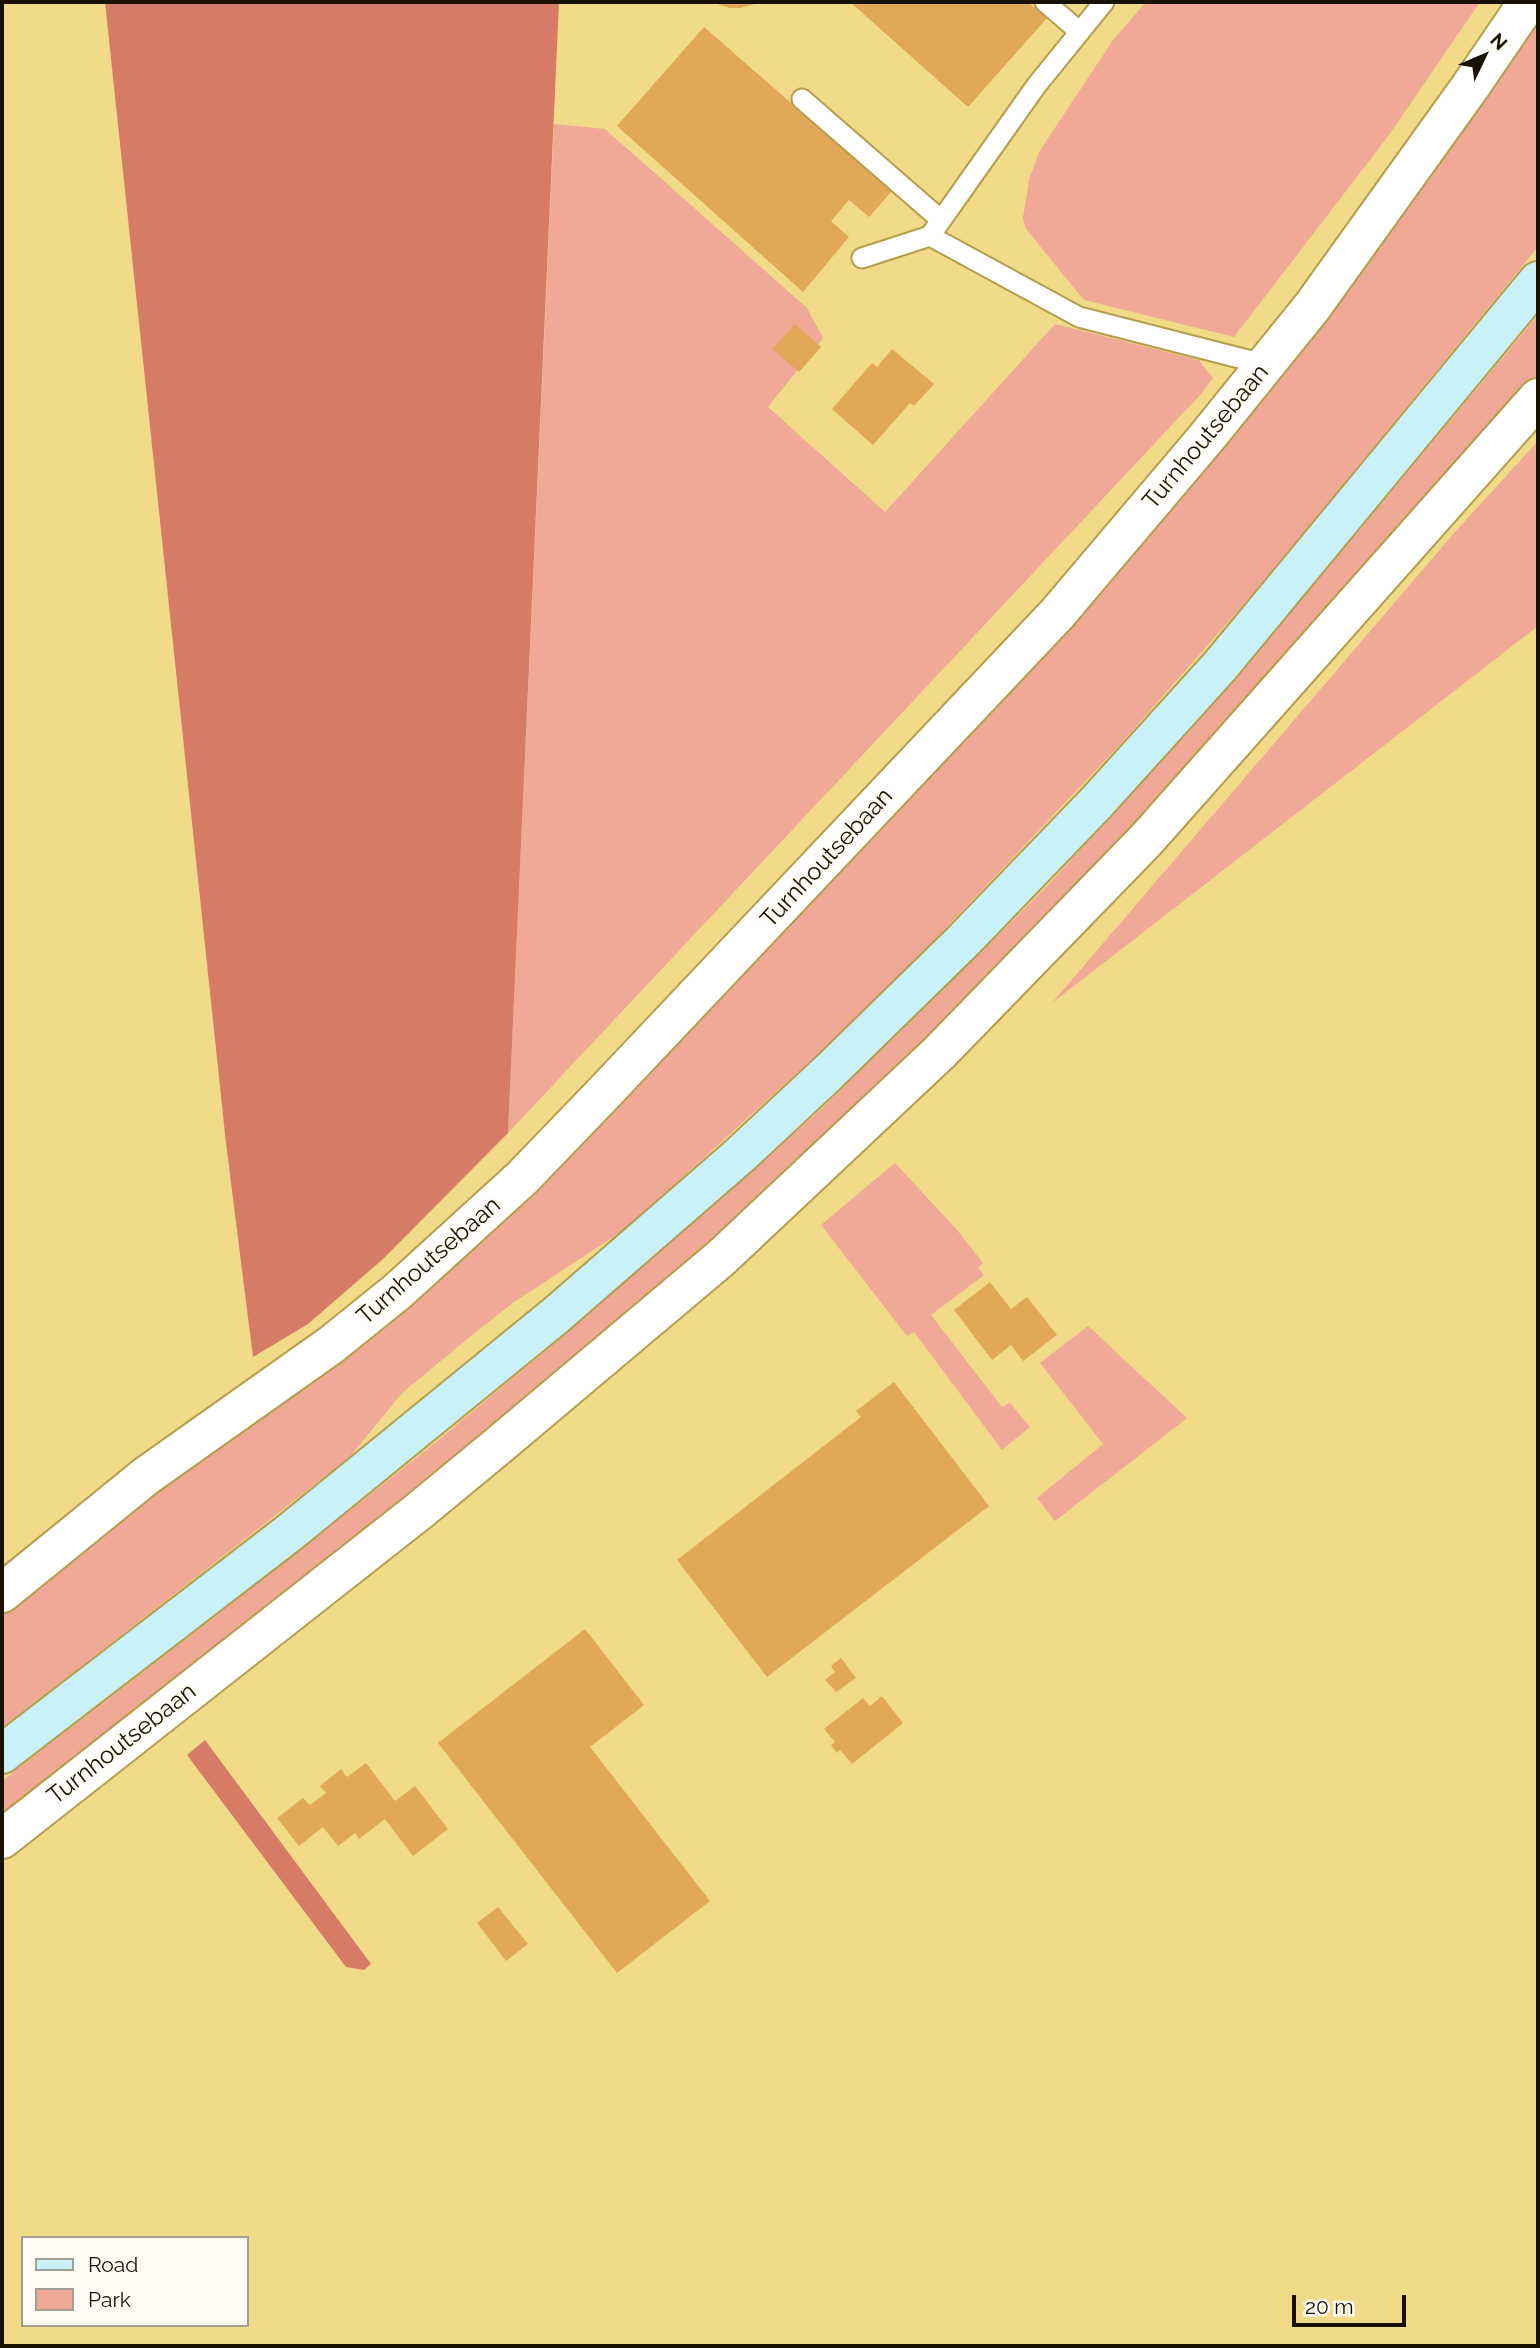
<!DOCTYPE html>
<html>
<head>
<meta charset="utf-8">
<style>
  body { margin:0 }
  #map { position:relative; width:1540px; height:2348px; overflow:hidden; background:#f1da88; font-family:Raleway,sans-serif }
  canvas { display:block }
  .frame { position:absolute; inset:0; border:4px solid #191200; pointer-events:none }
  .legend { position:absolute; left:21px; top:2236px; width:228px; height:91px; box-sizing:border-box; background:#fefcf4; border:2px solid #a29e92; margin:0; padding:9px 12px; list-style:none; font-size:21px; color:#191200 }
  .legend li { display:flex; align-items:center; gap:14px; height:35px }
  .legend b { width:35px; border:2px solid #a29e92 }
  .north { position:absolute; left:1449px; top:21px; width:70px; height:70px; -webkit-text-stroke:5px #fefcf4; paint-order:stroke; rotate:46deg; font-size:19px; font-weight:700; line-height:28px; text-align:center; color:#191200 }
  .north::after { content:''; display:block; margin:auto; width:24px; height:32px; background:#191200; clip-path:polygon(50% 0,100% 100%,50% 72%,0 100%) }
  .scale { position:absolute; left:1292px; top:2295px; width:114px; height:32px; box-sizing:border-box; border:4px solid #191200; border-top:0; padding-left:9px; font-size:21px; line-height:24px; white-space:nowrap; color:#191200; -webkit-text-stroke:5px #fefcf4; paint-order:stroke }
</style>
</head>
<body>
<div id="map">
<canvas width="1540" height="2348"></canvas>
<div class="frame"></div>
<ul class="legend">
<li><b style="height:9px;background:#c8f1fa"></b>Road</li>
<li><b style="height:19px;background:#f0a997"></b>Park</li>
</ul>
<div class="north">N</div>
<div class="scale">20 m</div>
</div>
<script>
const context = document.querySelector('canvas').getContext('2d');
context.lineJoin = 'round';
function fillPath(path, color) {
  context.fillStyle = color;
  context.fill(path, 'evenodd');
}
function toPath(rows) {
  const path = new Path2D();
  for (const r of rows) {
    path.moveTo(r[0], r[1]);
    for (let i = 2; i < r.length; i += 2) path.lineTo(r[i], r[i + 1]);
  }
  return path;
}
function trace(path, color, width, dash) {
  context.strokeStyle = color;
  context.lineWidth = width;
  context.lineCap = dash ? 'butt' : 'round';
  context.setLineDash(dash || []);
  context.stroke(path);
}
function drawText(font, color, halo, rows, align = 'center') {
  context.font = font + ' Raleway,sans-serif';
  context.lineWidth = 5;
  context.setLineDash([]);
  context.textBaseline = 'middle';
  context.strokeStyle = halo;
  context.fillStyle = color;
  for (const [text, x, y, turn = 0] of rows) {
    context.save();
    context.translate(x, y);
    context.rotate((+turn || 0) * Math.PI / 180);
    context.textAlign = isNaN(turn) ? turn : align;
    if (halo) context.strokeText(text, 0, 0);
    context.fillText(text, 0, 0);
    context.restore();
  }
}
const green = toPath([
  [1146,2,1480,2,1389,135,1234,337,1084,300,1026,229,1023,218,1029,180,1039,152,1113,40],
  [1538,10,1538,247,1252,595,1118,747,929,946,815,1057,624,1230,514,1302,472,1335,402,1393,349,1458,2,1728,2,1610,183,1465,876,825],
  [554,124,605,129,807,308,823,338,768,407,885,512,1055,324,1199,360,1213,378,1201,394,508,1133],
  [1538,315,1538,380,1278,674,919,1053,620,1325,2,1826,2,1781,211,1620,430,1447,543,1353,819,1111,939,994,1046,887,1160,763,1261,648],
  [1538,441,1538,626,1052,1003,1455,532],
  [895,1163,958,1231,983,1263,978,1268,984,1275,931,1315,1002,1407,1010,1403,1030,1427,1002,1450,914,1332,907,1336,821,1225],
  [1088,1326,1187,1418,1055,1521,1037,1498,1103,1444,1040,1363]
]);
const forest = toPath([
  [105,2,559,2,508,1133,383,1259,308,1324,253,1357,226,1143],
  [205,1740,371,1964,364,1970,346,1967,187,1755]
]);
const building = toPath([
  [710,2,762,2,740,8,730,8],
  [850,2,1028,2,1047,18,968,107],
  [704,27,892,191,869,217,849,200,831,221,849,237,803,292,617,126],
  [795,324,821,347,799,372,772,349],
  [892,349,934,384,914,406,910,403,873,445,832,409,872,363,877,367],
  [990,1282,1011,1309,1027,1297,1057,1335,1023,1361,1011,1345,992,1360,954,1310],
  [894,1382,989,1506,767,1677,677,1560,861,1417,856,1411],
  [585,1629,644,1705,590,1747,710,1901,617,1973,438,1743],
  [841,1658,856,1678,836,1692,825,1680,835,1672,831,1666],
  [882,1696,903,1723,852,1764,840,1750,837,1753,831,1745,835,1742,824,1729,863,1698,870,1706],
  [366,1763,395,1801,415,1786,448,1829,413,1856,385,1819,359,1839,355,1833,338,1846,323,1827,299,1846,277,1818,303,1798,310,1805,326,1793,320,1786,341,1769,347,1777],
  [498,1907,528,1944,506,1961,477,1923]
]);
const lane = toPath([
  [1045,2,1080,32],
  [802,99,941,220],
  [930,236,1036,86,1104,2],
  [862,258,930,236,1079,317,1267,365]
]);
const street = toPath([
  [2,1593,146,1476,331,1345,398,1291,522,1178,602,1095,1057,614,1207,437,1312,307,1470,87,1528,2],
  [2,1839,419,1511,499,1445,721,1258,940,1052,1146,840,1538,398]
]);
const secondary = toPath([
  [2,1754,289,1533,555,1316,739,1156,829,1072,963,941,1096,803,1220,666,1538,281]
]);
const streetNames = [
  ["Turnhoutsebaan",1206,437,-50],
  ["Turnhoutsebaan",827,858,-47],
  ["Turnhoutsebaan",429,1261,-41],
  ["Turnhoutsebaan",122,1744,-38]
];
fillPath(green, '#f0a997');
fillPath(forest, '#d67c66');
fillPath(building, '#e0a858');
trace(lane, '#b49e4c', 23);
trace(street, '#b49e4c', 42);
trace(secondary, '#b49e4c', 42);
trace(lane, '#fff', 19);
trace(street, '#fff', 38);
trace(secondary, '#c8f1fa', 38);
drawText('24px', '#191200', '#fefcf4', streetNames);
</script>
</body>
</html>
